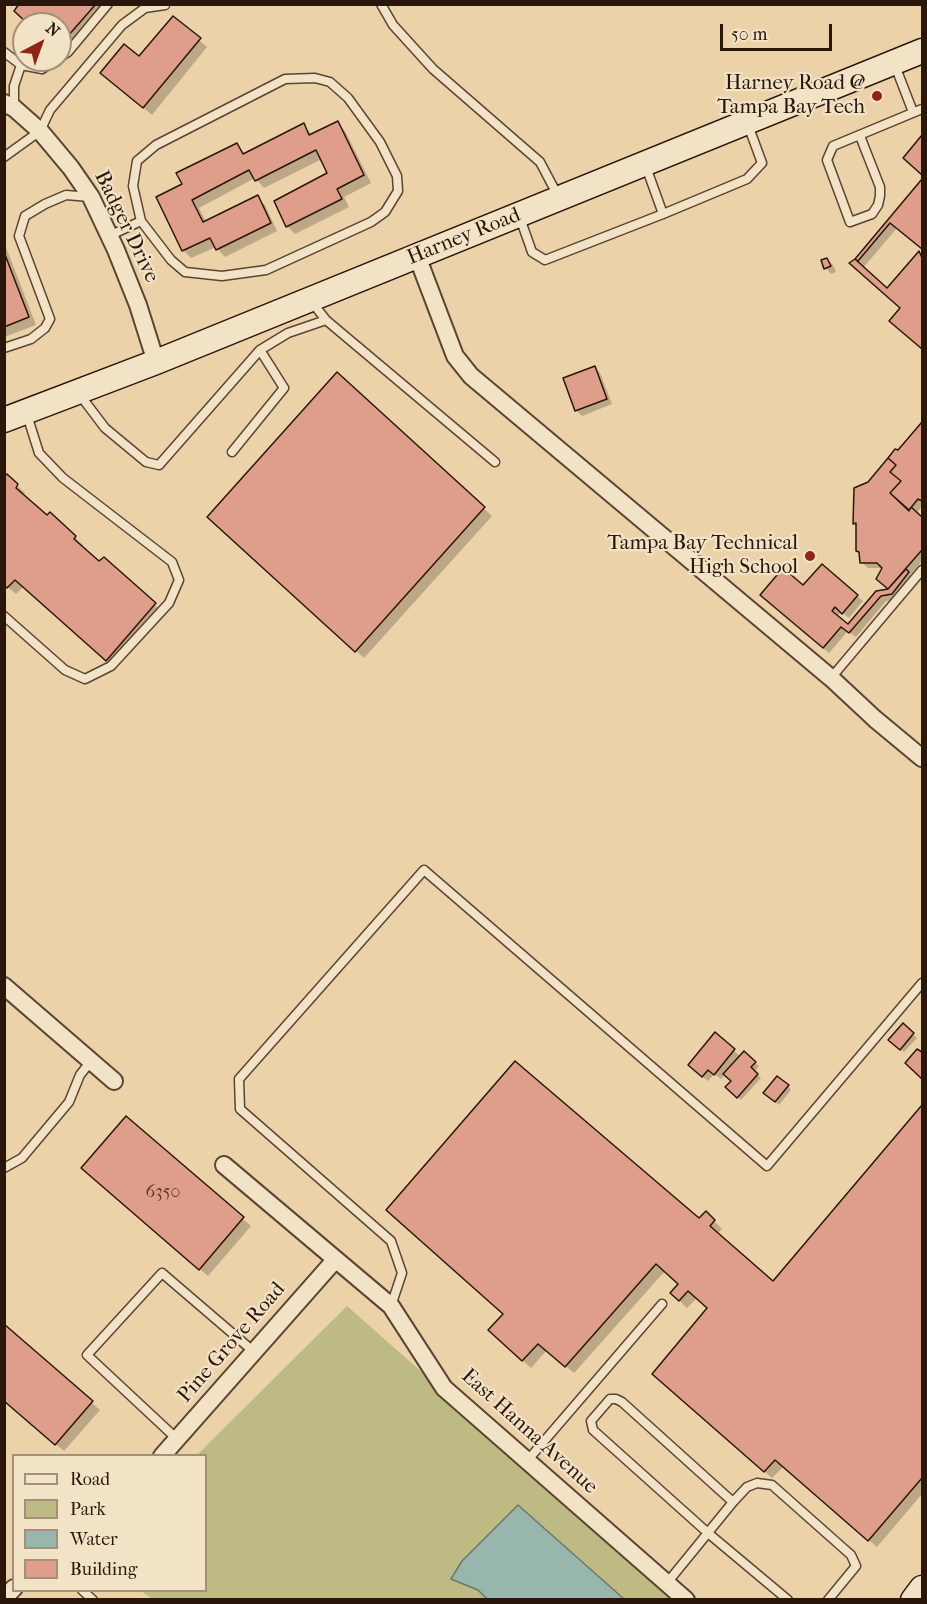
<!DOCTYPE html>
<html>
<head>
<meta charset="utf-8">
<style>
  body { margin:0 }
  #map { position:relative; width:927px; height:1604px; overflow:hidden; background:#ebd2a8; font-family:"IM FELL French Canon",serif }
  canvas { display:block }
  .frame { position:absolute; inset:0; border:6px solid #2a160b; pointer-events:none }
  .legend { position:absolute; left:12px; top:1454px; width:195px; height:138px; box-sizing:border-box; background:#f2e2c6; border:2px solid #a2907b; margin:0; padding:8px 10px; list-style:none; font-size:18px; color:#2a160b }
  .legend li { display:flex; align-items:center; gap:12px; height:30px }
  .legend b { width:30px; border:2px solid #a2907b }
  .north { position:absolute; left:12px; top:12px; width:60px; height:60px; box-sizing:border-box; background:#f2e2c6; border:2px solid #a2907b; border-radius:50%; rotate:41deg; font-size:16px; font-weight:700; line-height:24px; text-align:center; color:#2a160b }
  .north::after { content:''; display:block; margin:auto; width:21px; height:27px; background:#8f2418; clip-path:polygon(50% 0,100% 100%,50% 72%,0 100%) }
  .scale { position:absolute; left:720px; top:24px; width:112px; height:27px; box-sizing:border-box; border:3px solid #2a160b; border-top:0; padding-left:8px; font-size:18px; line-height:21px; white-space:nowrap; color:#2a160b; -webkit-text-stroke:4px #f2e2c6; paint-order:stroke }
</style>
</head>
<body>
<div id="map">
<canvas width="927" height="1604"></canvas>
<div class="frame"></div>
<ul class="legend">
<li><b style="height:8px;background:#f2e2c6"></b>Road</li>
<li><b style="height:16px;background:#beba83"></b>Park</li>
<li><b style="height:16px;background:#98b7ac"></b>Water</li>
<li><b style="height:16px;background:#de9e89"></b>Building</li>
</ul>
<div class="north">N</div>
<div class="scale">50 m</div>
</div>
<script>
const context = document.querySelector('canvas').getContext('2d');
context.lineJoin = 'round';
function fillPath(path, color) {
  context.fillStyle = color;
  context.fill(path, 'evenodd');
}
function toPath(rows) {
  const path = new Path2D();
  for (const r of rows) {
    path.moveTo(r[0], r[1]);
    for (let i = 2; i < r.length; i += 2) path.lineTo(r[i], r[i + 1]);
  }
  return path;
}
function trace(path, color, width, dash) {
  context.strokeStyle = color;
  context.lineWidth = width;
  context.lineCap = dash ? 'butt' : 'round';
  context.setLineDash(dash || []);
  context.stroke(path);
}
function drawText(font, color, halo, rows, align = 'center') {
  context.font = font + ' "IM FELL French Canon",serif';
  context.lineWidth = 4.5;
  context.setLineDash([]);
  context.textBaseline = 'middle';
  context.strokeStyle = halo;
  context.fillStyle = color;
  for (const [text, x, y, turn = 0] of rows) {
    context.save();
    context.translate(x, y);
    context.rotate((+turn || 0) * Math.PI / 180);
    context.textAlign = isNaN(turn) ? turn : align;
    if (halo) context.strokeText(text, 0, 0);
    context.fillText(text, 0, 0);
    context.restore();
  }
}
const green = toPath([
  [347,1306,424,1374,439,1395,673,1599,624,1599,518,1506,462,1561,451,1579,478,1590,487,1599,154,1600,141,1591,206,1590,206,1456,197,1455]
]);
const water = toPath([
  [518,1505,624,1599,487,1599,478,1590,451,1579,462,1561,518,1505]
]);
const shadow = toPath([
  [21,4,110,4,65,56,60,51,60,24,30,24],
  [173,18,207,47,152,115,110,80,139,58],
  [337,123,345,131,371,183,344,197,349,207,295,234,287,226,329,174,322,159,264,188,255,178,199,208,206,222,257,197,265,205,277,231,225,257,216,247,191,258,183,250,184,185,237,144,245,154,303,125,312,135],
  [922,181,922,249,897,228,863,268,887,290,920,253,922,252,922,348,897,326,902,308,852,263],
  [4,242,36,325,4,337],
  [827,260,833,265,836,272,831,274,826,268],
  [595,368,600,373,612,404,582,416,576,410],
  [337,375,492,516,364,658,217,525],
  [922,424,922,506,916,514,922,520,922,561,910,575,914,579,898,599,886,601,856,637,848,631,829,653,768,601,804,587,857,596,863,601,849,618,841,612,837,617,848,626,877,593,890,590,883,584,884,568,868,568,862,562,858,527,854,523,869,483],
  [7,476,25,493,23,496,47,518,50,514,83,545,81,548,162,611,115,667,23,587,16,594,4,584],
  [903,1025,917,1038,904,1052,890,1040],
  [715,1035,741,1057,744,1053,759,1066,754,1072,761,1078,741,1100,727,1087,733,1081,725,1074,721,1079,714,1074,708,1081,695,1071],
  [788,1086,791,1090,779,1105,769,1096],
  [922,1107,922,1494,877,1547,783,1467,772,1478,661,1382,709,1308,697,1298,687,1308,672,1293,679,1284,665,1271,574,1373,547,1350,531,1368,498,1338,699,1220,706,1213,722,1229,717,1234,773,1283],
  [126,1118,251,1226,208,1276,91,1176],
  [4,1327,100,1410,64,1451,4,1400]
]);
const building = toPath([
  [19,4,96,4,60,45,60,24,28,24,14,11,19,4],
  [173,16,201,38,143,108,100,73,124,44,139,56,173,16],
  [338,121,364,175,337,189,342,199,286,227,274,201,327,173,316,150,255,181,249,170,192,200,203,222,258,195,271,223,216,250,210,238,182,251,156,197,182,184,176,173,237,143,243,154,304,123,309,135,338,121],
  [922,135,922,175,903,158,922,135],
  [922,179,922,249,890,223,858,261,855,259,922,179],
  [919,251,922,258,922,349,889,321,900,308,849,263,855,259,887,288,919,251],
  [4,252,29,317,4,327,4,252],
  [827,258,831,266,824,269,821,260,827,258],
  [595,366,607,399,575,411,563,378,595,366],
  [337,372,485,507,355,652,207,517,337,372],
  [922,422,922,501,918,499,909,510,890,493,901,481,890,472,896,465,888,458,895,449,898,450,922,422],
  [888,458,896,465,890,472,901,481,890,493,909,511,911,507,922,517,922,553,921,551,888,589,876,579,882,568,877,563,860,563,859,552,856,551,856,523,853,524,854,488,868,482,888,458],
  [7,474,18,484,16,488,47,515,50,512,76,536,74,539,99,561,104,557,156,603,106,661,15,580,7,588,4,585,4,477,7,474],
  [822,564,858,595,842,614,835,607,832,611,848,624,876,591,888,589,906,569,909,572,892,594,881,596,849,633,841,627,823,648,760,595,783,568,803,585,822,564],
  [903,1023,914,1033,900,1050,888,1040,903,1023],
  [715,1032,735,1049,714,1075,708,1070,702,1077,688,1065,715,1032],
  [917,1049,922,1052,922,1079,905,1063,917,1049],
  [744,1051,756,1062,751,1067,758,1074,737,1098,725,1087,731,1081,723,1074,744,1051],
  [515,1061,699,1218,706,1211,715,1220,710,1226,773,1281,922,1105,922,1478,868,1541,775,1460,764,1472,652,1374,707,1308,688,1291,679,1301,670,1293,678,1284,656,1264,565,1367,538,1344,522,1361,488,1330,503,1314,386,1210,515,1061],
  [777,1076,789,1085,775,1102,763,1093,777,1076],
  [126,1116,244,1217,199,1270,81,1168,126,1116],
  [4,1324,93,1401,55,1445,4,1401,4,1324]
]);
const lane = toPath([
  [381,4,393,25,433,69,540,162,558,196],
  [4,52,21,65],
  [60,57,68,52,108,4],
  [894,63,913,112],
  [14,107,14,86,21,65,42,69,56,60],
  [860,136,880,187,880,196,878,205,872,214,850,222,827,160,833,146,922,109],
  [4,157,40,131,50,110,122,25,145,8,165,5],
  [645,164,663,214,747,179,762,163,748,125],
  [519,215,532,252,545,260,663,214],
  [109,236,141,221,171,260,185,272,222,276,266,270,371,222,385,212,398,191,397,176,380,142,348,98,330,82,315,78,285,79,156,145,137,161,133,186,141,221],
  [326,320,495,462],
  [4,348,31,339,45,328,50,319,19,236,25,216,45,204,66,195,90,197],
  [80,395,105,428,146,462,159,465,260,350,288,333,326,320,311,301],
  [232,452,284,388,260,350],
  [4,616,65,670,85,679,111,666,169,603,179,580,172,562,63,478,39,453,27,415],
  [831,678,922,570],
  [4,1168,22,1158,69,1102,80,1075,91,1061],
  [391,1306,402,1273,391,1241,240,1109,239,1079,424,870,767,1166,922,983],
  [177,1439,87,1355,162,1273,253,1351],
  [527,1461,662,1304],
  [733,1502,622,1402,616,1399,610,1399,591,1421,593,1430,708,1533,788,1600],
  [667,1583,733,1502,747,1487,757,1483,772,1485,851,1555,856,1566,828,1600],
  [82,1590,93,1600]
]);
const street = toPath([
  [4,103,14,108,40,131,71,168,91,197,116,250,138,305,156,362],
  [417,256,455,356,471,376,831,678,875,719,922,758],
  [4,986,114,1081],
  [224,1165,391,1306,444,1388,686,1600],
  [162,1456,335,1260],
  [4,1598,14,1588]
]);
const secondary = toPath([
  [4,420,156,362,922,51],
  [913,1600,922,1588]
]);
const markers = [
  [877,96,6,"#8f2418"],
  [810,556,6,"#8f2418"]
];
const numberNames = [
  ["6350",163,1193]
];
const poiNames = [
  ["Harney Road @",865,84],
  ["Tampa Bay Tech",865,108],
  ["Tampa Bay Technical",798,544],
  ["High School",798,568]
];
const streetNames = [
  ["Badger Drive",126,227,64],
  ["Harney Road",464,237,-22],
  ["Pine Grove Road",232,1343,-49],
  ["East Hanna Avenue",529,1432,42]
];
fillPath(green, '#beba83');
fillPath(water, '#98b7ac');
trace(water, '#6c776c', 1.5);
fillPath(shadow, '#0003');
fillPath(building, '#de9e89');
trace(building, '#2a160b', 1.5);
trace(lane, '#5a4532', 11);
trace(street, '#5a4532', 20);
trace(secondary, '#2a160b', 27);
trace(lane, '#f2e2c6', 8);
trace(street, '#f2e2c6', 16);
trace(secondary, '#f2e2c6', 24);
for (const [x, y, r, color] of markers) {
  const dot = new Path2D();
  dot.arc(x, y, r, 0, 2 * Math.PI);
  context.fillStyle = color;
  context.fill(dot);
  trace(dot, '#f2e2c6', 2);
}
drawText('18px', '#57382a', null, numberNames);
drawText('21px', '#2a160b', '#f2e2c6', poiNames, 'right');
drawText('21px', '#2a160b', '#f2e2c6', streetNames);
</script>
</body>
</html>
